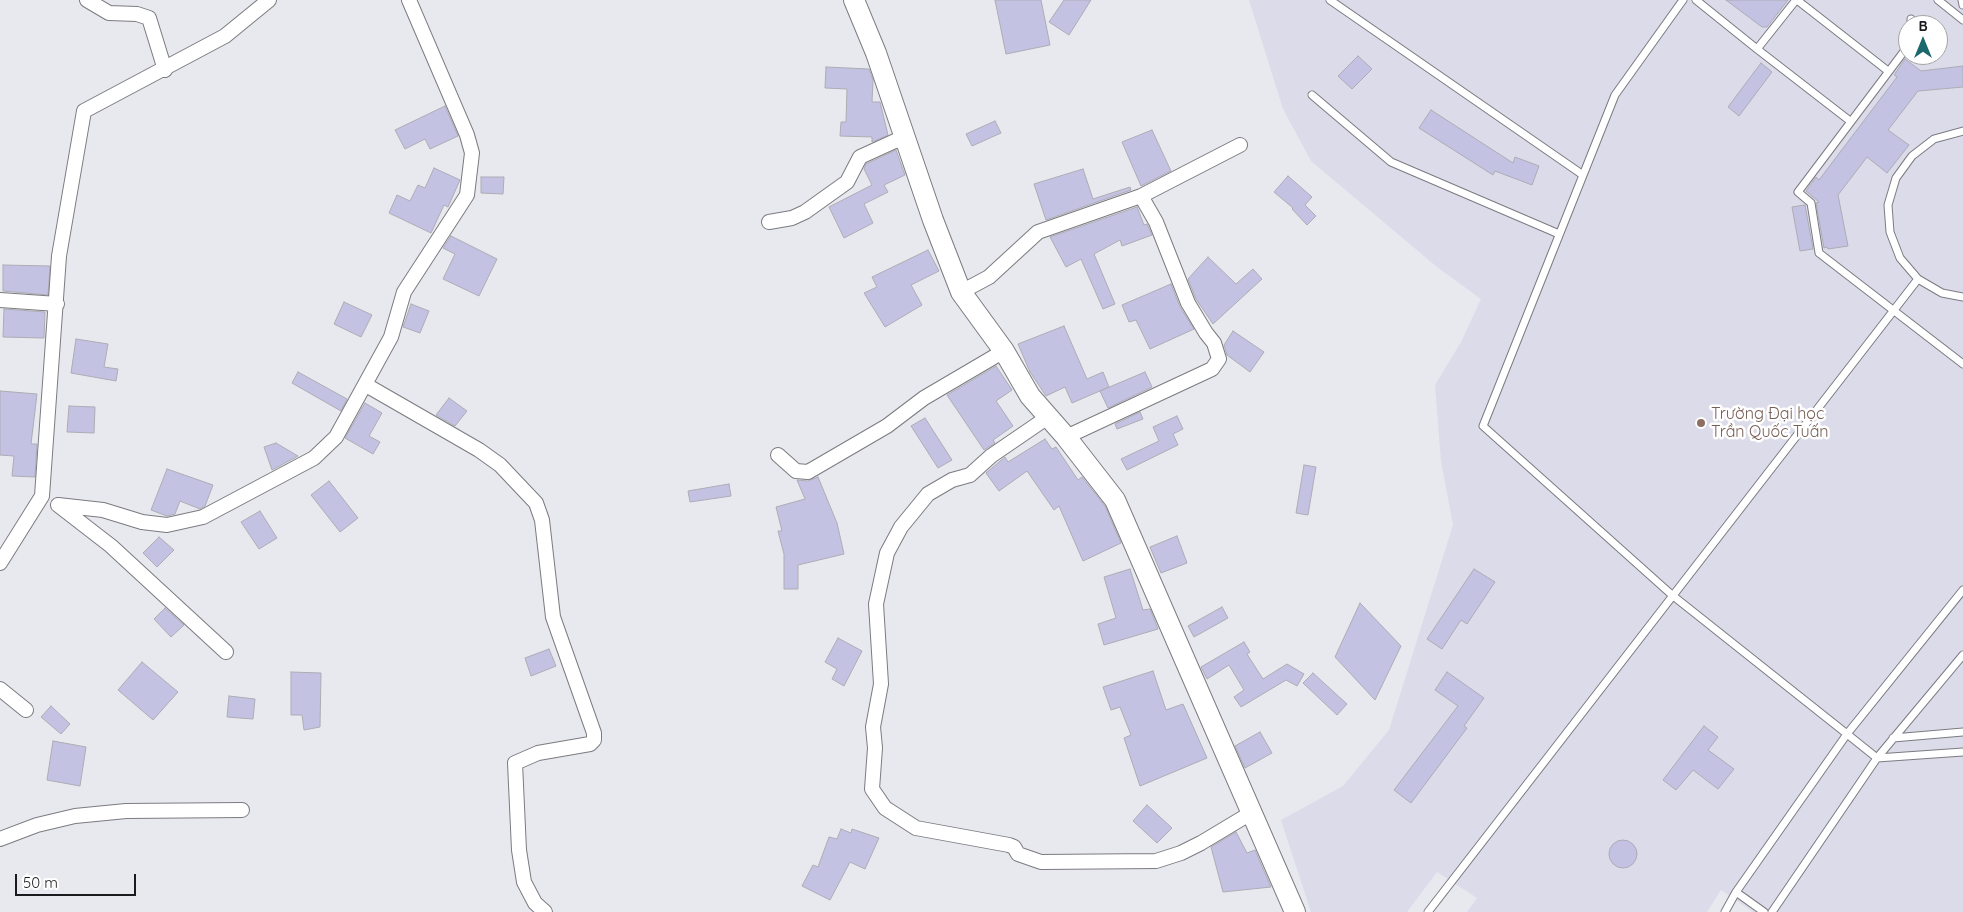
<!DOCTYPE html>
<html>
<head>
<meta charset="utf-8">
<style>
  body { margin:0 }
  #map { position:relative; width:1963px; height:912px; overflow:hidden; background:#e8e8ef; font-family:Quicksand,sans-serif }
  canvas { display:block }
  .north { position:absolute; left:1898px; top:15px; width:50px; height:50px; box-sizing:border-box; background:#fff; border:1px solid #a4a4a5; border-radius:50%; rotate:0deg; font-size:14px; font-weight:700; line-height:20px; text-align:center; color:#1b1b1e }
  .north::after { content:''; display:block; margin:auto; width:18px; height:22px; background:#1c696d; clip-path:polygon(50% 0,100% 100%,50% 72%,0 100%) }
  .scale { position:absolute; left:15px; top:874px; width:121px; height:22px; box-sizing:border-box; border:2px solid #1b1b1e; border-top:0; padding-left:6px; font-size:15px; line-height:18px; white-space:nowrap; color:#1b1b1e; -webkit-text-stroke:4px #fff; paint-order:stroke }
</style>
</head>
<body>
<div id="map">
<canvas width="1963" height="912"></canvas>
<div class="north">B</div>
<div class="scale">50 m</div>
</div>
<script>
const context = document.querySelector('canvas').getContext('2d');
context.lineJoin = 'round';
function fillPath(path, color) {
  context.fillStyle = color;
  context.fill(path, 'evenodd');
}
function toPath(rows) {
  const path = new Path2D();
  for (const r of rows) {
    if (r.length === 3) {
      path.moveTo(r[0] + r[2], r[1]);
      path.arc(r[0], r[1], r[2], 0, 2 * Math.PI);
      continue;
    }
    path.moveTo(r[0], r[1]);
    for (let i = 2; i < r.length; i += 2) path.lineTo(r[i], r[i + 1]);
  }
  return path;
}
function trace(path, color, width, dash) {
  context.strokeStyle = color;
  context.lineWidth = width;
  context.lineCap = dash ? 'butt' : 'round';
  context.setLineDash(dash || []);
  context.stroke(path);
}
function drawText(font, color, halo, rows, align = 'center') {
  context.font = font + ' Quicksand,sans-serif';
  context.lineWidth = 5;
  context.setLineDash([]);
  context.textBaseline = 'middle';
  context.strokeStyle = halo;
  context.fillStyle = color;
  for (const [text, x, y, turn = 0] of rows) {
    context.save();
    context.translate(x, y);
    context.rotate((+turn || 0) * Math.PI / 180);
    context.textAlign = isNaN(turn) ? turn : align;
    if (halo) context.strokeText(text, 0, 0);
    context.fillText(text, 0, 0);
    context.restore();
  }
}
const built = toPath([
  [1249,0,1963,0,1963,912,1753,912,1721,890,1707,912,1467,912,1477,898,1437,872,1407,912,1311,912,1281,820,1343,786,1389,730,1453,525,1441,461,1435,385,1461,342,1481,299,1437,267,1311,161,1283,109],
  [1908,25,1938,25,1938,55,1908,55]
]);
const building = toPath([
  [995,0,1041,0,1050,45,1006,54,995,0],
  [1064,0,1091,0,1069,35,1049,22,1064,0],
  [1726,0,1788,0,1767,27,1762,27,1726,0],
  [1358,56,1372,69,1352,89,1338,76,1358,56],
  [1905,59,1921,71,1963,66,1963,87,1918,91,1888,130,1909,145,1887,173,1867,157,1838,195,1848,246,1828,249,1827,247,1824,248,1816,203,1819,202,1806,191,1816,177,1819,180,1897,77,1894,75,1905,59],
  [1761,63,1772,72,1739,116,1728,107,1761,63],
  [826,67,869,69,873,80,872,102,880,102,888,135,872,142,872,137,840,136,841,122,846,122,847,89,825,88,826,67],
  [445,106,458,136,430,149,425,139,405,149,395,130,445,106],
  [1431,110,1513,163,1515,157,1539,166,1532,185,1495,171,1493,175,1419,128,1431,110],
  [995,121,1001,133,972,146,966,134,995,121],
  [1152,130,1171,171,1141,186,1122,142,1152,130],
  [896,150,905,175,884,185,888,192,864,204,873,223,844,238,829,207,872,185,864,169,866,164,896,150],
  [434,168,460,180,448,207,444,205,431,233,389,213,397,195,410,201,418,185,425,188,434,168],
  [1083,169,1093,199,1130,187,1131,190,1046,220,1034,184,1083,169],
  [1288,176,1312,197,1305,205,1316,216,1307,225,1292,209,1293,208,1274,192,1288,176],
  [481,177,504,177,503,194,481,193,481,177],
  [1805,205,1813,249,1800,251,1792,207,1805,205],
  [1137,207,1144,225,1147,224,1152,235,1122,246,1120,240,1094,254,1115,304,1103,309,1081,259,1066,267,1050,237,1137,207],
  [451,236,497,259,479,296,443,279,455,254,443,248,451,236],
  [928,250,939,271,911,285,922,305,885,327,864,293,877,287,872,277,928,250],
  [1208,257,1236,284,1253,269,1262,279,1213,324,1196,299,1188,279,1208,257],
  [3,265,50,266,48,295,3,291,3,265],
  [1171,284,1180,307,1194,329,1150,349,1136,320,1129,322,1122,305,1171,284],
  [344,302,372,315,361,337,334,324,344,302],
  [411,304,429,311,420,333,403,327,411,304],
  [4,309,45,312,44,338,3,337,4,309],
  [1064,326,1087,379,1103,372,1109,387,1072,403,1065,387,1046,396,1030,372,1018,344,1064,326],
  [1233,331,1264,352,1250,372,1227,355,1224,345,1233,331],
  [76,339,108,344,104,367,118,369,116,381,71,373,76,339],
  [996,366,1012,390,996,401,1013,426,993,440,995,443,984,450,947,395,996,366],
  [298,372,347,399,341,411,292,383,298,372],
  [1145,372,1152,387,1108,408,1100,391,1145,372],
  [0,391,37,394,31,444,37,444,35,477,12,476,14,456,0,455,0,391],
  [449,398,467,411,455,426,436,415,449,398],
  [365,403,382,413,369,436,380,442,373,454,345,438,365,403],
  [69,406,95,407,94,433,67,432,69,406],
  [1140,412,1143,419,1117,429,1115,424,1140,412],
  [1177,416,1183,429,1173,434,1178,445,1127,470,1121,459,1159,441,1153,427,1177,416],
  [925,418,952,460,938,468,911,426,925,418],
  [1045,439,1052,449,1056,447,1078,480,1082,477,1105,506,1121,543,1083,561,1059,506,1054,510,1027,471,999,491,986,473,1005,457,1008,462,1045,439],
  [276,443,298,456,272,470,264,447,276,443],
  [1304,465,1316,467,1308,515,1296,513,1304,465],
  [167,469,213,485,205,506,200,509,180,501,175,514,167,516,151,510,167,469],
  [818,477,837,523,844,554,798,565,798,589,784,589,784,554,778,531,782,531,776,507,805,499,797,480,808,481,818,477],
  [329,481,358,518,340,532,311,495,329,481],
  [729,484,731,496,690,502,688,491,729,484],
  [260,511,277,538,259,549,241,522,260,511],
  [1177,536,1187,563,1161,573,1150,547,1177,536],
  [159,537,174,550,157,567,143,553,159,537],
  [1130,569,1143,610,1150,609,1158,629,1104,645,1098,624,1116,618,1104,577,1130,569],
  [1474,569,1495,582,1467,624,1461,620,1442,649,1427,639,1474,569],
  [1360,603,1401,646,1375,700,1335,657,1360,603],
  [1222,607,1228,618,1194,637,1188,626,1222,607],
  [165,608,184,625,171,637,154,619,165,608],
  [838,638,862,651,844,686,832,679,837,669,825,662,838,638],
  [1244,642,1250,652,1247,654,1263,679,1287,664,1304,674,1297,686,1286,680,1241,707,1234,697,1244,690,1229,665,1207,679,1201,667,1244,642],
  [549,649,556,666,531,676,525,658,549,649],
  [142,662,178,692,153,720,118,690,142,662],
  [1153,671,1166,710,1183,704,1207,758,1140,786,1124,738,1131,735,1120,707,1111,710,1103,687,1153,671],
  [291,672,321,673,320,727,304,730,302,715,291,715,291,672],
  [1447,672,1484,698,1464,726,1467,728,1411,803,1394,790,1458,706,1435,690,1447,672],
  [1313,673,1347,704,1337,715,1303,683,1313,673],
  [229,696,255,699,253,719,227,717,229,696],
  [51,706,70,724,61,734,41,717,51,706],
  [1704,726,1718,737,1708,750,1734,769,1718,789,1693,770,1676,790,1663,780,1704,726],
  [1260,732,1272,753,1245,768,1235,746,1260,732],
  [53,741,86,747,80,786,47,780,53,741],
  [1147,805,1172,828,1157,843,1133,821,1147,805],
  [841,829,851,833,852,829,879,838,865,869,850,862,830,900,802,886,813,865,818,867,829,837,837,839,841,829],
  [1236,832,1247,853,1255,850,1271,887,1223,892,1211,847,1236,832],
  [1623,854,14]
]);
const lane = toPath([
  [1330,0,1583,175],
  [1683,0,1615,95,1483,426,1672,595,1847,734,1963,590],
  [1696,0,1757,49],
  [1796,0,1757,49,1850,121],
  [1797,0,1888,71],
  [1938,0,1963,20],
  [1962,0,1963,5],
  [1911,19,1911,25],
  [1908,46,1798,192,1811,203,1819,253,1963,364],
  [1312,95,1391,162,1559,234],
  [1963,131,1934,139,1912,156,1896,178,1888,205,1890,232,1900,258,1918,279,1942,293,1963,297],
  [1893,738,1963,732],
  [1736,892,1764,912],
  [1428,912,1918,279],
  [1725,912,1736,892,1847,734,1877,758,1963,655],
  [1772,912,1877,758,1963,752]
]);
const street = toPath([
  [87,0,109,13,137,14,149,18,165,70],
  [769,222,792,218,805,212,847,182,860,157,895,141,905,140],
  [961,292,989,277,1038,232,1141,196,1240,145],
  [0,300,57,304],
  [366,385,479,450,500,465,536,503,542,520,553,617,594,733,594,740,590,744,538,753,515,763,519,850,524,882,535,903,545,912],
  [1048,417,991,456,970,475,952,480,928,494,901,527,887,553,876,604,881,684,873,727,875,748,872,789,885,808,916,828,1009,845,1014,847,1018,854,1041,862,1156,861,1181,853,1201,843,1251,813],
  [1066,437,1212,369,1219,359,1214,343,1206,333,1188,303,1156,222,1141,196],
  [778,455,796,471,808,472,887,426,924,398,1004,351],
  [58,505,103,510,142,522,167,525,203,517,314,458,336,437,391,337,404,292,467,195,472,153,467,135,409,0],
  [58,505,111,546,226,652],
  [0,563,42,496,59,256,84,111,225,36,269,0],
  [0,689,26,710],
  [0,839,37,825,75,816,126,811,242,810]
]);
const secondary = toPath([
  [854,0,876,53,933,220,961,292,1004,351,1030,396,1066,437,1115,500,1295,912]
]);
const markers = [
  [1701,423,5,"#8d6e63"]
];
const educationNames = [
  ["Trường Đại học",1711,414],
  ["Trần Quốc Tuấn",1711,432]
];
fillPath(built, '#dcdbea');
fillPath(building, '#c3c2e3');
trace(building, '#adacb4', 1);
trace(lane, '#7b7b81', 9);
trace(street, '#7b7b81', 16);
trace(secondary, '#7b7b81', 22);
trace(lane, '#fff', 7);
trace(street, '#fff', 14);
trace(secondary, '#fff', 20);
for (const [x, y, r, color] of markers) {
  const dot = new Path2D();
  dot.arc(x, y, r, 0, 2 * Math.PI);
  context.fillStyle = color;
  context.fill(dot);
  trace(dot, '#fff', 2);
}
drawText('16px', '#785e54', '#fff', educationNames, 'left');
</script>
</body>
</html>
